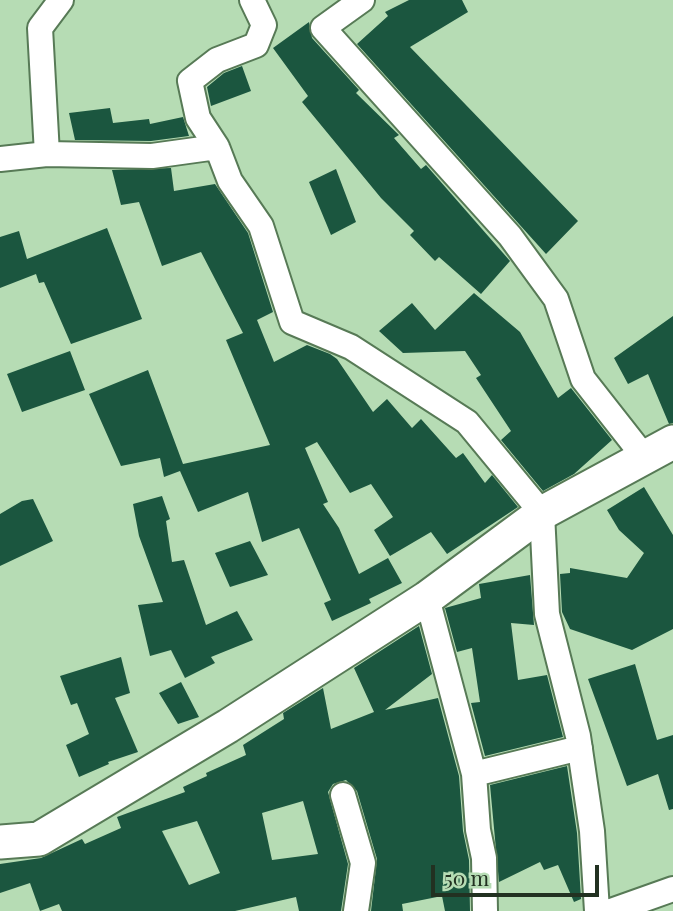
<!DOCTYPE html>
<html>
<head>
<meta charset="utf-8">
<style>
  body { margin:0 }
  #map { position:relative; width:673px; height:911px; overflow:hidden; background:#b6dcb4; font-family:"Playfair Display",serif }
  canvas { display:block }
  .scale { position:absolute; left:431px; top:865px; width:168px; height:32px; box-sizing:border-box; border:4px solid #223121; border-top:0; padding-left:9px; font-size:21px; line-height:24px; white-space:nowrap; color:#223121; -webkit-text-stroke:5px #b6dcb4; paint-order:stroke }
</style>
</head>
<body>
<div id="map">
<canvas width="673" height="911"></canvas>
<div class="scale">50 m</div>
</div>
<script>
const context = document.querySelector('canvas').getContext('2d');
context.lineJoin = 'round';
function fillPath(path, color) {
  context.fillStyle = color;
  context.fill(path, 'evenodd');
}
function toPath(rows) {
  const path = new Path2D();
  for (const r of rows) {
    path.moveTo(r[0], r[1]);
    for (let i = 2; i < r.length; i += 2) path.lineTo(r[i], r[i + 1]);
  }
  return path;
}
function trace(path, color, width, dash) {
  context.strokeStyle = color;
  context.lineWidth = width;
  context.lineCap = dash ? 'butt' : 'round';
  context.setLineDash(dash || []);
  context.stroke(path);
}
const building = toPath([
  [409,0,462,0,468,12,410,47,578,221,546,254,357,44,388,16,385,12],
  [309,22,312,38,359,90,356,93,399,135,394,138,421,169,426,165,510,261,481,294,439,257,435,261,410,235,414,231,381,198,302,102,308,96,273,48],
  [242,66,251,91,211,106,207,87,224,73],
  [110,108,113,123,149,119,150,124,183,117,189,136,151,141,75,140,69,113],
  [171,168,174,191,215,184,248,233,273,312,257,320,274,362,307,345,330,354,337,359,373,412,387,399,412,428,421,419,456,458,463,453,485,483,492,475,518,507,447,554,431,532,390,556,374,530,393,517,371,484,350,493,317,442,305,448,328,502,323,504,339,528,359,574,388,558,402,583,369,599,371,603,332,621,324,603,331,600,299,528,262,542,248,492,198,512,180,471,164,477,160,458,121,466,89,394,148,370,183,464,270,445,226,340,243,333,201,252,162,266,139,202,121,205,112,170],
  [336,169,356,222,331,235,309,182],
  [107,228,142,319,71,344,44,282,39,283,36,274,0,288,0,237,19,231,27,259],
  [474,293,520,332,558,398,571,388,612,440,574,474,543,491,501,440,511,431,476,378,481,375,465,351,403,353,379,331,412,303,435,330],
  [673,316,673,423,669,424,648,374,628,384,614,358],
  [70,351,85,390,22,412,7,374],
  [644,487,673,535,673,629,632,650,570,629,562,612,560,574,570,573,570,568,627,578,644,553,619,530,607,510],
  [162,496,170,519,166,521,172,562,184,560,206,625,237,611,253,640,211,657,215,663,185,678,171,650,150,656,138,605,163,602,139,536,133,504],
  [33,499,53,541,0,566,0,514,22,501],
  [250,541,268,575,230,587,215,553],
  [530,575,534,625,511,623,518,680,547,675,563,737,485,756,471,703,480,702,472,648,457,652,445,608,481,598,479,584],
  [419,626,432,674,385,710,438,698,459,776,463,831,469,860,470,911,445,911,442,896,402,904,403,911,371,911,377,859,357,791,346,780,333,784,328,792,348,864,341,911,299,911,296,897,235,911,62,911,59,904,40,911,30,883,0,893,0,864,41,858,82,839,85,844,121,828,117,817,185,792,183,787,207,776,206,773,246,755,243,745,284,719,283,713,323,688,331,729,374,712,354,668],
  [303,801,318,854,272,860,262,813],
  [197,821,220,873,189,885,162,831],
  [121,657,130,693,115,698,138,752,108,762,109,764,79,777,66,745,89,734,77,703,71,705,60,676],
  [635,664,657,740,673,735,673,809,669,810,658,774,627,786,588,679],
  [181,682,199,717,178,724,159,693],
  [567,766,577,833,581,899,574,902,558,865,544,870,540,862,499,882,490,785]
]);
const minor = toPath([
  [362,0,323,28,510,236,556,299,583,379,645,458],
  [217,147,198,118,190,81,217,60,256,45,264,25,252,0],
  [47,154,40,28,61,0],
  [0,159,47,154,152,156,217,147,230,181,261,226,292,322,351,347,467,422,542,513,547,614,578,736,592,831,597,911],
  [427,598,474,774,478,830,484,858,485,911],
  [474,774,580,748],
  [343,795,363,863,356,911],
  [611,911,673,889]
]);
const secondary = toPath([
  [0,842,39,839,228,726,427,598,542,513,673,442]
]);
fillPath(building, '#1b563f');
trace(minor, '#577a56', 28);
trace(secondary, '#577a56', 37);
trace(minor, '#fff', 24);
trace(secondary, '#fff', 33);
</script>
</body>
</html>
